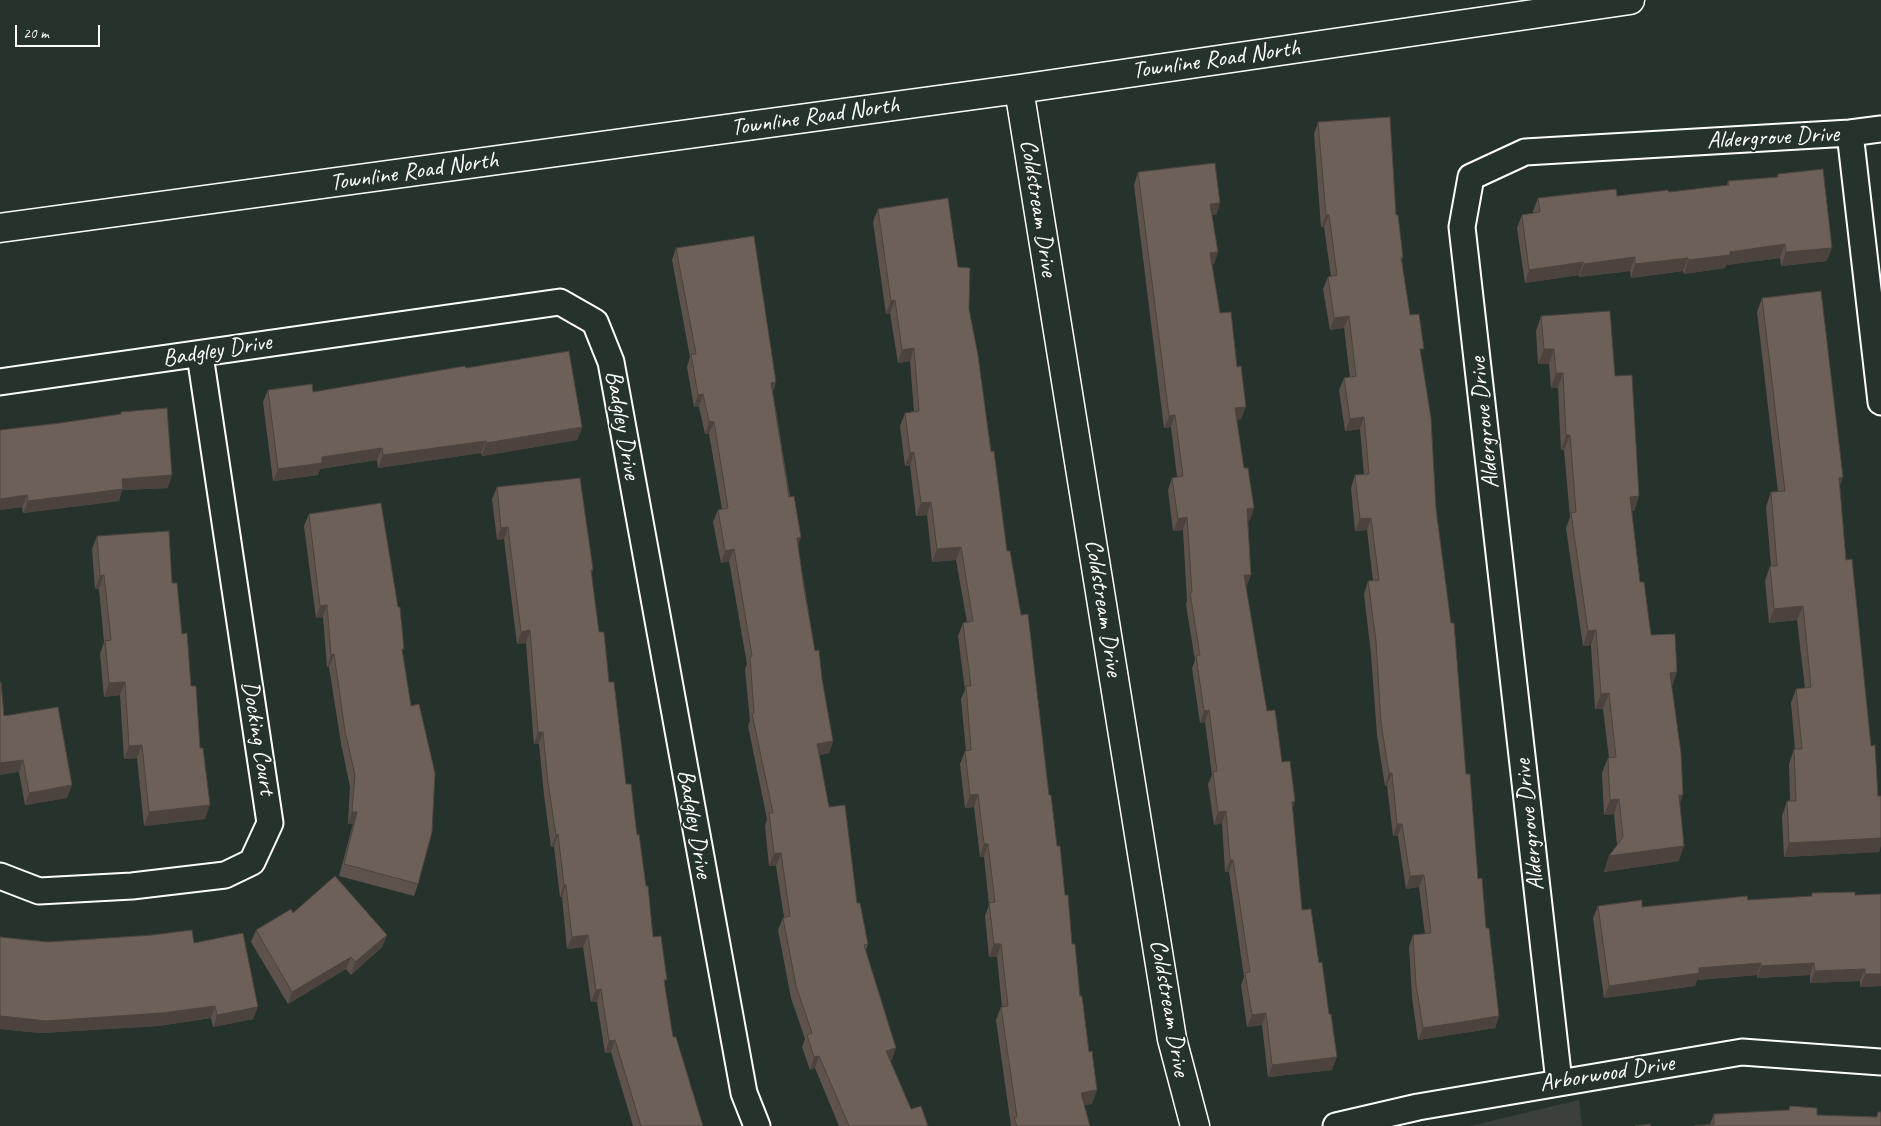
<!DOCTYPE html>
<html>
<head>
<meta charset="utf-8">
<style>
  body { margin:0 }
  #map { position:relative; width:1881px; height:1126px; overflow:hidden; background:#26332d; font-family:Caveat,sans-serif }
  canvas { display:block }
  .scale { position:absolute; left:15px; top:25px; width:85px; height:22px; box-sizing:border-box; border:2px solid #fff; border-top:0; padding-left:6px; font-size:15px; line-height:18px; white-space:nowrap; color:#fff; -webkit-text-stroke:4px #26332d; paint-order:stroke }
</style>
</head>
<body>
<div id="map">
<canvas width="1881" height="1126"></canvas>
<div class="scale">20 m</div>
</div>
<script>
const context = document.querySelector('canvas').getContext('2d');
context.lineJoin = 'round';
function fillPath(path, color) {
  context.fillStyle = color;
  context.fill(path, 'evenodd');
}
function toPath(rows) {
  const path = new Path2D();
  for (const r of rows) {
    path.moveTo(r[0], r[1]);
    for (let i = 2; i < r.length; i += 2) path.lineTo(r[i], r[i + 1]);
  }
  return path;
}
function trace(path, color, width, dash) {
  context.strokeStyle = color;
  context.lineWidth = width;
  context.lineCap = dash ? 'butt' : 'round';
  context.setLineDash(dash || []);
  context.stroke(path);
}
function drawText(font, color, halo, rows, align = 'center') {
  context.font = font + ' Caveat,sans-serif';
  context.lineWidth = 4;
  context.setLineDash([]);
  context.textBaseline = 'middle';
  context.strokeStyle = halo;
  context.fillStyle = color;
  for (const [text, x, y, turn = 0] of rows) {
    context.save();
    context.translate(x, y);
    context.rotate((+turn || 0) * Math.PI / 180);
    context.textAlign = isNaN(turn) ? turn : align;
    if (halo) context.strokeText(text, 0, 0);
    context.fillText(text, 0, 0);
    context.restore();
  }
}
const built = toPath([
  [1579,1100,1582,1126,1470,1126]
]);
const minor = toPath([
  [1850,133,1881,402],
  [0,382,560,302,595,322,611,362,744,1093,757,1126],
  [0,876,39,891,132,886,225,875,252,862,270,823,200,355],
  [1559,1082,1462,227,1471,177,1525,152,1850,133,1881,129],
  [1336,1126,1418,1107,1742,1052,1881,1062]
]);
const tertiary = toPath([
  [1019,89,1172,1039,1195,1126],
  [0,228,1019,89,1630,0]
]);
const wall = toPath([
  [1318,122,1396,215,1403,257,1402,261,1410,315,1421,356,1436,509,1478,879,1499,1016,1495,1028,1418,1040,1412,997,1409,947,1413,935,1425,934,1419,887,1406,889,1398,836,1393,836,1387,785,1385,786,1377,735,1371,654,1364,594,1368,581,1373,581,1367,530,1355,531,1351,488,1355,475,1364,475,1360,429,1345,431,1339,390,1344,378,1350,377,1344,328,1330,330,1323,289,1328,277,1331,276,1324,227,1321,227,1314,134],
  [1138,172,1220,203,1216,215,1212,215,1218,252,1214,264,1212,264,1220,313,1241,419,1237,420,1250,520,1247,521,1251,575,1246,587,1267,711,1282,762,1295,801,1292,809,1302,910,1332,1070,1268,1077,1262,1025,1247,1027,1241,985,1244,977,1229,872,1225,872,1222,823,1214,825,1208,784,1212,775,1205,722,1200,723,1192,668,1195,660,1186,605,1187,601,1183,530,1173,531,1168,490,1172,478,1177,477,1171,427,1164,428,1134,185],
  [1778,174,1827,261,1781,266,1780,258,1726,265,1725,268,1684,274,1683,271,1631,278,1630,271,1579,277,1579,275,1525,283,1517,228,1522,215,1533,213,1533,211,1538,198,1617,196,1669,192,1727,185,1728,181,1776,178],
  [878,209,958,267,969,309,1007,551,1065,895,1072,944,1092,1104,1084,1105,1090,1126,1011,1126,996,1020,1001,1007,1002,1007,997,957,989,957,985,916,989,905,984,857,980,857,974,807,965,808,960,764,965,751,966,751,961,699,965,690,958,636,963,623,967,622,956,560,932,562,927,515,916,516,910,465,905,466,900,426,905,413,914,411,910,361,898,363,890,313,886,314,873,222],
  [676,248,776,382,773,392,815,651,822,679,833,741,829,753,819,755,829,807,857,903,868,944,866,950,892,1060,890,1060,911,1109,928,1126,839,1126,815,1068,810,1070,802,1047,805,1039,791,998,778,930,783,918,784,917,776,866,769,866,765,826,767,819,748,726,750,721,745,669,747,664,729,561,721,563,713,522,718,510,722,509,709,434,705,434,699,407,694,407,687,367,690,357,672,260],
  [1762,298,1840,486,1846,560,1879,852,1784,857,1782,816,1787,801,1790,801,1789,764,1794,749,1795,749,1791,703,1796,689,1805,688,1797,620,1769,623,1765,581,1770,566,1771,566,1766,507,1771,492,1778,492,1757,312],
  [1541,316,1615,376,1639,496,1634,511,1632,511,1640,582,1651,635,1672,687,1680,805,1679,861,1604,872,1609,856,1617,845,1614,814,1604,815,1602,773,1608,758,1609,758,1603,709,1595,709,1591,645,1583,646,1566,528,1570,517,1564,450,1561,450,1558,388,1551,388,1549,364,1538,364,1536,331],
  [466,368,582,427,577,440,482,456,481,453,378,468,377,460,320,469,318,475,273,481,263,402,268,390,313,392],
  [121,412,168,488,122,490,119,501,23,513,22,507,0,510,60,423,121,414],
  [497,487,593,569,591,575,599,632,609,682,626,784,637,835,646,886,653,937,664,986,673,1037,703,1126,633,1126,611,1052,605,1053,597,1002,591,1002,583,947,567,949,562,897,560,897,554,847,551,847,544,795,539,744,534,744,526,643,517,644,504,539,497,540,492,499],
  [309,514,402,652,418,884,414,896,339,876,353,824,348,824,350,787,341,743,329,667,327,667,323,617,316,618,304,526],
  [97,536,172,583,182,634,191,686,205,819,144,826,137,758,124,759,120,695,104,697,100,654,104,642,99,589,95,589,92,549],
  [4,716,67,798,25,805,19,772],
  [1812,893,1855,895,1881,986,1860,987,1860,981,1810,983,1810,975,1757,978,1757,975,1697,980,1695,986,1604,998,1593,918,1598,906,1642,907,1811,896],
  [293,913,387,935,382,947,351,975,346,969,288,1004,251,942,256,930],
  [0,937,48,942,194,943,253,1019,213,1027,211,1018,158,1026,41,1033,0,1029],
  [1790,1106,1817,1115,1876,1117,1878,1112,1881,1126,1710,1124,1714,1114,1789,1110]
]);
const shadedWall = toPath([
  [1220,203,1216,215,1205,216,1210,204],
  [1326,215,1329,215,1324,227,1321,227],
  [1785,244,1780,258,1726,265,1725,268,1684,274,1688,260,1730,252],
  [1832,248,1827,261,1781,266,1786,252],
  [1218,252,1214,264,1206,265,1210,253],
  [1635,257,1630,271,1579,277,1584,264],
  [1688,258,1683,271,1631,278,1635,264],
  [1583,262,1579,275,1525,283,1529,270],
  [895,300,890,313,886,314,891,301],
  [1349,316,1344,328,1330,330,1334,318],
  [914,348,910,361,898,363,902,350],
  [1544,349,1554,349,1549,364,1538,364],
  [1556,373,1563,373,1558,388,1551,388],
  [776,382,772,394,771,383],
  [703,394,699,407,694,407,698,395],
  [1246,407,1241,419,1230,421,1235,408],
  [1175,415,1171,427,1164,428,1169,416],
  [1364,417,1360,429,1345,431,1350,419],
  [709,421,714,422,709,434,705,434],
  [582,427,577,440,482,456,486,443],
  [1566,435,1570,435,1564,450,1561,450],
  [486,441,481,453,378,468,383,455],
  [382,448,377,460,320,469,318,475,273,481,278,469,322,457],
  [914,452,910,465,905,466,910,453],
  [172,475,168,488,122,490,119,501,23,513,28,501,122,479],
  [1843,477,1838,492,1839,478],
  [27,495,22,507,0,510,0,499],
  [1639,496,1634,511,1625,512,1630,497],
  [931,502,927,515,916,516,921,503],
  [1254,508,1250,520,1242,521,1247,509],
  [1187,517,1183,530,1173,531,1178,519],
  [1371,518,1367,530,1355,531,1360,519],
  [508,527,504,539,497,540,501,528],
  [801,537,797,549,797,538],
  [961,547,956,560,932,562,937,549],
  [734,549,729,561,721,563,725,551],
  [104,575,99,589,95,589,100,576],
  [1244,575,1251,575,1246,587,1239,588],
  [327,605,323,617,316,618,320,606],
  [1803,606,1797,620,1769,623,1774,609],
  [530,630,526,643,517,644,521,632],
  [1596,630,1591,645,1583,646,1588,631],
  [334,654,329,667,327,667,331,655],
  [1677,672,1672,687,1670,673],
  [125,682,120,695,104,697,109,683],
  [1609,693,1603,709,1595,709,1601,694],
  [1209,710,1205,722,1200,723,1204,711],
  [538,732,543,732,539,744,534,744],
  [833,741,829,753,812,757,817,744],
  [142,745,137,758,124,759,129,746],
  [23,760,19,772,0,775,0,763],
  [1389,773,1392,773,1387,785,1385,786],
  [72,785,67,798,25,805,29,793],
  [978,794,974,807,965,808,970,795],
  [1679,795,1683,795,1678,810],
  [1619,799,1614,814,1604,815,1610,800],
  [1295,801,1291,814,1292,802],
  [210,805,205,819,144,826,149,812],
  [1226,811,1222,823,1214,825,1218,812],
  [352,812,357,812,353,824,348,824],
  [1397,824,1402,824,1398,836,1393,836],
  [558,834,554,847,551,847,556,835],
  [1881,838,1881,846,1879,852,1784,857,1789,843],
  [984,844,988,844,984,857,980,857],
  [1684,846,1679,861,1604,872,1609,856],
  [781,853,776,866,769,866,774,854],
  [1230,860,1233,860,1229,872,1225,872],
  [1424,875,1419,887,1406,889,1410,876],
  [564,885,566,885,562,897,560,897],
  [387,935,382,947,351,975,355,962],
  [588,935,583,947,567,949,572,937],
  [994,944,1001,944,997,957,989,957],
  [351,957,346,969,288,1004,292,992],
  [1761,963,1757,975,1697,980,1695,986,1604,998,1609,986,1699,968],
  [1814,963,1810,975,1757,978,1761,966],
  [1865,969,1860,981,1810,983,1815,971],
  [1865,974,1881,974,1881,986,1860,987],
  [601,989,597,1002,591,1002,596,990],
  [215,1006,211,1018,158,1026,41,1033,0,1029,0,1016],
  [258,1007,253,1019,213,1027,217,1015],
  [1266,1013,1262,1025,1247,1027,1252,1015],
  [1499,1016,1495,1028,1418,1040,1423,1028],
  [615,1040,611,1052,605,1053,609,1041],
  [896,1048,892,1060,882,1063,886,1051],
  [819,1056,815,1068,810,1070,814,1057],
  [1337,1057,1332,1070,1268,1077,1272,1065],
  [1097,1090,1092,1104,1076,1106,1081,1093]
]);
const building = toPath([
  [1390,117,1396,215,1398,215,1403,257,1401,257,1410,315,1419,314,1424,349,1420,349,1431,418,1436,509,1451,623,1454,623,1466,774,1470,774,1478,879,1482,878,1486,928,1489,928,1499,1016,1423,1028,1416,985,1413,935,1431,933,1424,875,1410,876,1402,824,1397,824,1392,773,1389,773,1381,723,1376,641,1368,581,1379,580,1371,518,1360,519,1355,475,1369,474,1364,417,1350,419,1344,378,1356,376,1349,316,1334,318,1328,277,1337,275,1329,215,1326,215,1318,122,1390,117],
  [1215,163,1220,203,1210,204,1218,252,1210,253,1220,313,1231,312,1237,367,1241,366,1246,407,1235,408,1244,468,1248,468,1254,508,1247,509,1251,575,1244,575,1267,711,1275,710,1282,762,1290,761,1295,801,1292,802,1302,910,1311,909,1319,963,1322,962,1329,1014,1331,1014,1337,1057,1272,1065,1266,1013,1252,1015,1245,973,1250,972,1233,860,1230,860,1226,811,1218,812,1213,772,1217,771,1209,710,1204,711,1196,656,1200,655,1190,593,1192,592,1187,517,1178,519,1172,478,1183,476,1175,415,1169,416,1138,172,1215,163],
  [1823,169,1832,248,1786,252,1785,244,1730,252,1730,255,1688,260,1688,258,1635,264,1635,257,1584,264,1583,262,1529,270,1522,215,1540,212,1538,198,1616,189,1617,196,1668,190,1669,192,1729,185,1728,181,1778,177,1778,174,1823,169],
  [948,198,958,267,970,268,969,309,978,355,991,452,994,451,1007,551,1010,551,1021,615,1028,614,1049,795,1051,795,1057,846,1060,846,1065,895,1068,895,1072,944,1075,944,1080,996,1082,996,1089,1052,1092,1051,1097,1090,1081,1093,1090,1126,1017,1126,1014,1118,1017,1117,1001,1007,1008,1006,1001,944,994,944,989,903,995,902,988,844,984,844,978,794,970,795,965,751,971,750,966,686,971,686,963,623,973,621,961,547,937,549,931,502,921,503,914,452,910,453,905,413,919,411,914,348,902,350,895,300,891,301,878,209,948,198],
  [754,236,776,382,771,383,789,497,794,496,801,537,797,538,804,588,815,651,819,650,822,679,833,741,817,744,829,807,845,805,857,903,860,903,868,944,864,945,896,1048,886,1051,911,1109,921,1106,928,1126,849,1126,819,1056,814,1057,807,1035,812,1033,796,986,783,918,790,916,781,853,774,854,769,813,773,813,752,714,754,713,750,657,752,656,734,549,725,551,718,510,728,508,714,422,709,421,703,394,698,395,691,354,696,354,676,248,754,236],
  [1821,291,1843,477,1839,478,1846,560,1852,559,1871,746,1875,745,1878,796,1881,796,1881,838,1789,843,1787,801,1796,801,1794,749,1802,749,1796,689,1811,687,1803,606,1774,609,1770,566,1777,566,1771,492,1785,491,1762,298,1821,291],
  [1610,311,1615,376,1632,375,1639,496,1630,497,1640,582,1644,582,1651,635,1675,634,1677,672,1670,673,1681,753,1683,795,1679,795,1684,846,1609,856,1623,837,1619,799,1610,800,1608,758,1616,757,1609,693,1601,694,1596,630,1588,631,1571,513,1576,512,1570,435,1566,435,1563,373,1556,373,1554,349,1544,349,1541,316,1610,311],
  [569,351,582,427,486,443,486,441,383,455,382,448,322,457,322,463,278,469,268,390,312,384,313,392,465,366,466,368,569,351],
  [167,408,172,475,122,479,123,489,28,501,27,495,0,499,0,430,60,423,121,414,121,412,167,408],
  [580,478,593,569,591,570,599,632,604,632,609,682,614,682,626,784,631,784,637,835,639,834,646,886,648,886,653,937,661,936,667,980,664,980,673,1037,676,1037,703,1126,641,1126,615,1040,609,1041,601,989,596,990,588,935,572,937,566,885,564,885,558,834,556,835,548,783,543,732,538,732,530,630,521,632,508,527,501,528,497,487,580,478],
  [381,503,398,607,400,607,404,649,402,649,411,706,419,704,435,773,432,832,418,884,344,864,357,812,352,812,355,775,345,731,334,654,331,655,327,605,320,606,309,514,381,503],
  [169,531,172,583,177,583,182,634,187,633,191,686,196,686,200,748,203,748,210,805,149,812,142,745,129,746,125,682,109,683,105,641,111,640,104,575,100,576,97,536,169,531],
  [1,682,4,716,58,707,72,785,29,793,23,760,0,763,0,683,1,682],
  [335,876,387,935,355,962,351,957,292,992,256,930,291,909,293,913,335,876],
  [1855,892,1855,895,1881,894,1881,974,1865,974,1865,969,1815,971,1814,963,1761,966,1761,963,1699,968,1699,973,1609,986,1598,906,1642,900,1642,907,1747,896,1748,900,1812,896,1812,893,1855,892],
  [192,930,194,943,243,933,258,1007,217,1015,215,1006,162,1013,46,1021,0,1016,0,937,48,942,152,935,192,930],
  [1790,1106,1817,1108,1817,1115,1877,1117,1878,1112,1881,1112,1881,1126,1694,1126,1714,1124,1714,1114,1789,1110,1790,1106],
  [1650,1124,1651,1126,1635,1126,1650,1124]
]);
const streetNames = [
  ["Townline Road North",1216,60,-8],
  ["Townline Road North",815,117,-8],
  ["Aldergrove Drive",1773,138,-3],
  ["Townline Road North",414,172,-8],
  ["Coldstream Drive",1038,208,81],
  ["Badgley Drive",217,351,-9],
  ["Aldergrove Drive",1485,423,-96],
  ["Badgley Drive",622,425,80],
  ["Coldstream Drive",1103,608,81],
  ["Docking Court",258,738,81],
  ["Badgley Drive",694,824,80],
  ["Aldergrove Drive",1530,825,-96],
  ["Coldstream Drive",1169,1008,80],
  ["Arborwood Drive",1607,1074,-9]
];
fillPath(built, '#3b403a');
trace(minor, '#fff', 29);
trace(tertiary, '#fff', 31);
trace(minor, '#26332d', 25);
trace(tertiary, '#26332d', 28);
fillPath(wall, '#5d534c');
fillPath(shadedWall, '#4c433e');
fillPath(building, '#6c6058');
trace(building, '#4c433e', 1);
drawText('24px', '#fff', '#26332d', streetNames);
</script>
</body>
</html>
